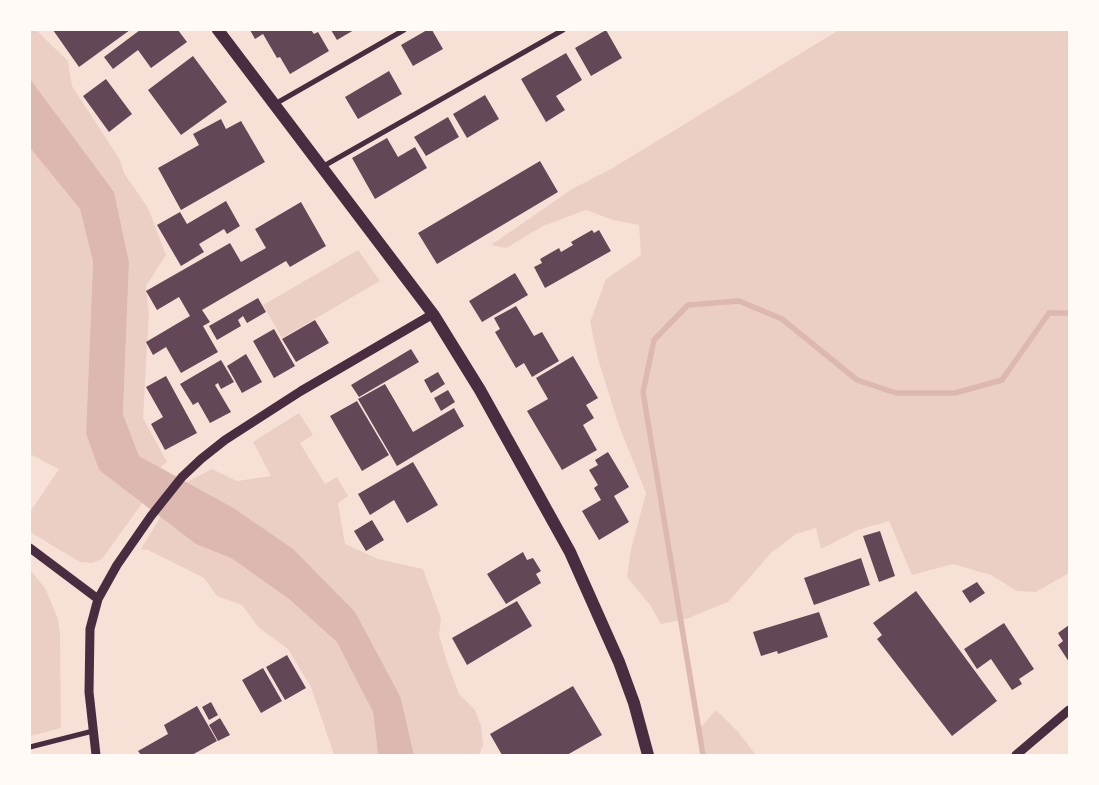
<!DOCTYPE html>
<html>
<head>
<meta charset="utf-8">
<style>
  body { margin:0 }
  #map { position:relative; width:1099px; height:785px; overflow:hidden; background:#f7e1d7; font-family:"Noto Serif",serif }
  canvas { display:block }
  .frame { position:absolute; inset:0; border:31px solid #fffaf5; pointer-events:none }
</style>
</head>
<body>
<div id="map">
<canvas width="1099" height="785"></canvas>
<div class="frame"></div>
</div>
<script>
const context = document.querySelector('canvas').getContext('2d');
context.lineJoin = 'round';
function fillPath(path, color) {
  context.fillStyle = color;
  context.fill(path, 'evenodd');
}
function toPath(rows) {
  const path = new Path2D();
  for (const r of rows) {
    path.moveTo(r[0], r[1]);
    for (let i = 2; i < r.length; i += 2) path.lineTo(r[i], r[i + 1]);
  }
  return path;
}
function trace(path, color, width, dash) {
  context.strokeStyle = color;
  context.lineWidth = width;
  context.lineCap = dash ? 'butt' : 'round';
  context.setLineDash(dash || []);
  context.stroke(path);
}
const green = toPath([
  [30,30,36,30,68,61,72,86,120,160,124,173,148,208,166,255,146,286,149,313,143,418,167,462,160,468,139,456,123,414,129,263,58,120,30,79],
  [839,30,1069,30,1069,573,1036,592,1017,591,991,575,953,564,912,575,889,521,858,530,821,549,816,528,796,534,771,553,728,602,686,619,661,624,650,605,627,577,631,549,646,493,619,426,598,359,590,322,606,279,641,255,639,225,613,220,586,210,543,226,506,248,491,245,572,189,611,169],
  [30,148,80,209,93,262,86,434,99,470,143,502,102,559,92,563,80,562,30,532,30,512,59,469,30,454],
  [358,250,380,281,282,338,263,305],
  [299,413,313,435,300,443,325,484,337,477,348,496,338,503,345,544,378,559,423,569,441,619,439,635,447,662,459,694,475,710,481,726,483,745,479,755,414,755,401,697,292,548,232,507,187,482,212,469,237,481,271,476,253,442],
  [161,516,196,543,231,558,289,599,338,642,373,712,378,755,334,755,311,687,288,649,258,627,242,605,217,596,204,578,148,550,141,549],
  [30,570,45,588,58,619,60,634,61,728,30,736],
  [716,710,739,733,756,755,702,755,700,728]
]);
const water = toPath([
  [30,79,114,192,129,263,123,414,139,456,232,507,292,548,355,612,401,698,414,755,378,755,373,712,337,642,289,599,231,558,196,544,99,470,86,434,93,262,80,209,30,148]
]);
const stream = toPath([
  [703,755,643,392,654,340,688,305,739,301,782,319,857,380,896,393,955,393,1002,380,1049,313,1069,313]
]);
const building = toPath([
  [53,30,130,30,79,67],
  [140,30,178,30,187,42,151,68,138,50,113,69,104,57],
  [250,30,311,30,314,34,318,32,329,51,290,74,280,57,277,58,263,34,255,39],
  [331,30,354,30,337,40],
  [427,30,432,30,443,49,413,66,401,45],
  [606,30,622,58,591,76,575,48],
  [566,53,582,80,556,96,565,110,546,122,521,79],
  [193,56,227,102,181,135,148,90],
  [389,71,402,94,358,119,345,97],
  [106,79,132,114,109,132,83,96],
  [485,95,499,119,467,138,453,114],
  [448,117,459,137,426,156,414,137],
  [221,119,226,129,241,121,265,162,181,210,158,168,199,145,193,134],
  [387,138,398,157,415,147,427,168,375,199,352,158],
  [540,161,558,192,437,264,418,233],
  [226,201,240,226,227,234,224,229,199,244,204,252,181,266,157,225,180,212,187,224],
  [301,202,326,246,290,267,286,261,202,310,210,322,203,326,218,352,181,373,166,347,153,355,146,342,190,316,179,297,157,310,146,291,230,243,241,262,266,248,255,229],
  [592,230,594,233,599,230,611,251,545,288,534,267,542,263,540,259,559,248,561,252,573,245,571,242],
  [515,273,528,295,482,322,469,301],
  [258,298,266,312,247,323,243,316,238,320,241,326,217,340,209,326],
  [516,306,534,336,542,332,559,361,532,377,524,363,516,368,495,332,500,329,494,318],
  [315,320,329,343,296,362,282,339],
  [274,329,295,366,274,378,253,341],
  [411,349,419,362,359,397,351,385],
  [246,354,262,382,242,393,227,366],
  [573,356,598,398,586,405,594,418,583,425,597,450,562,470,527,411,548,399,536,378],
  [221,360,234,382,221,389,218,383,215,385,231,412,210,423,198,402,193,405,180,384],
  [438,372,445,384,431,393,424,380],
  [166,376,197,433,165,450,151,424,163,417,146,387],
  [385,384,413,432,454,408,464,426,397,466,358,399],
  [448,390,455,402,441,411,434,398],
  [357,401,389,455,362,471,330,416],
  [608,452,629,487,614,496,629,522,599,540,582,511,601,500,594,488,598,485,589,470,598,465,595,460],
  [413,462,438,505,407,523,394,500,370,515,358,494],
  [372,520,384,540,366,551,354,531],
  [880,531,895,576,879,582,863,536],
  [523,552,527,560,533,558,541,571,536,574,541,583,506,604,487,574],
  [861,558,870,585,814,605,804,578],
  [977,582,985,593,970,603,962,591],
  [916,591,997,701,952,736,877,639,882,635,873,623],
  [517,601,532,626,467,665,452,638],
  [819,612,828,637,778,654,777,651,761,656,753,632],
  [1004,623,1034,669,1019,679,1022,684,1012,690,991,659,977,669,964,649],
  [1069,625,1069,662,1058,645,1063,641,1058,633],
  [287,655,306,688,285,700,266,667],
  [263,668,282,701,261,713,242,680],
  [573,686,602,735,567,755,502,755,490,734],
  [211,702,218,715,209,720,202,707],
  [197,706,217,741,192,755,141,755,138,751,168,734,164,725],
  [220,718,230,735,218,741,209,725]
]);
const minor = toPath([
  [275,104,404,30],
  [322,167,563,30],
  [30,747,93,731]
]);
const tertiary = toPath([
  [30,548,98,599],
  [96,755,89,692,90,629,98,599,117,565,151,516,182,477,201,459,225,440,301,391,433,314],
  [1016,755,1069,710]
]);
const primary = toPath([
  [218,30,433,314,480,390,570,552,619,662,634,703,648,755]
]);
fillPath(green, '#ebcfc5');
fillPath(water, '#dcb8b0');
trace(stream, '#dcb8b0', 5.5);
fillPath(building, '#644757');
trace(minor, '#4a2c40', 5);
trace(tertiary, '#4a2c40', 9);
trace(primary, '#4a2c40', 12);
</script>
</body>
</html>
